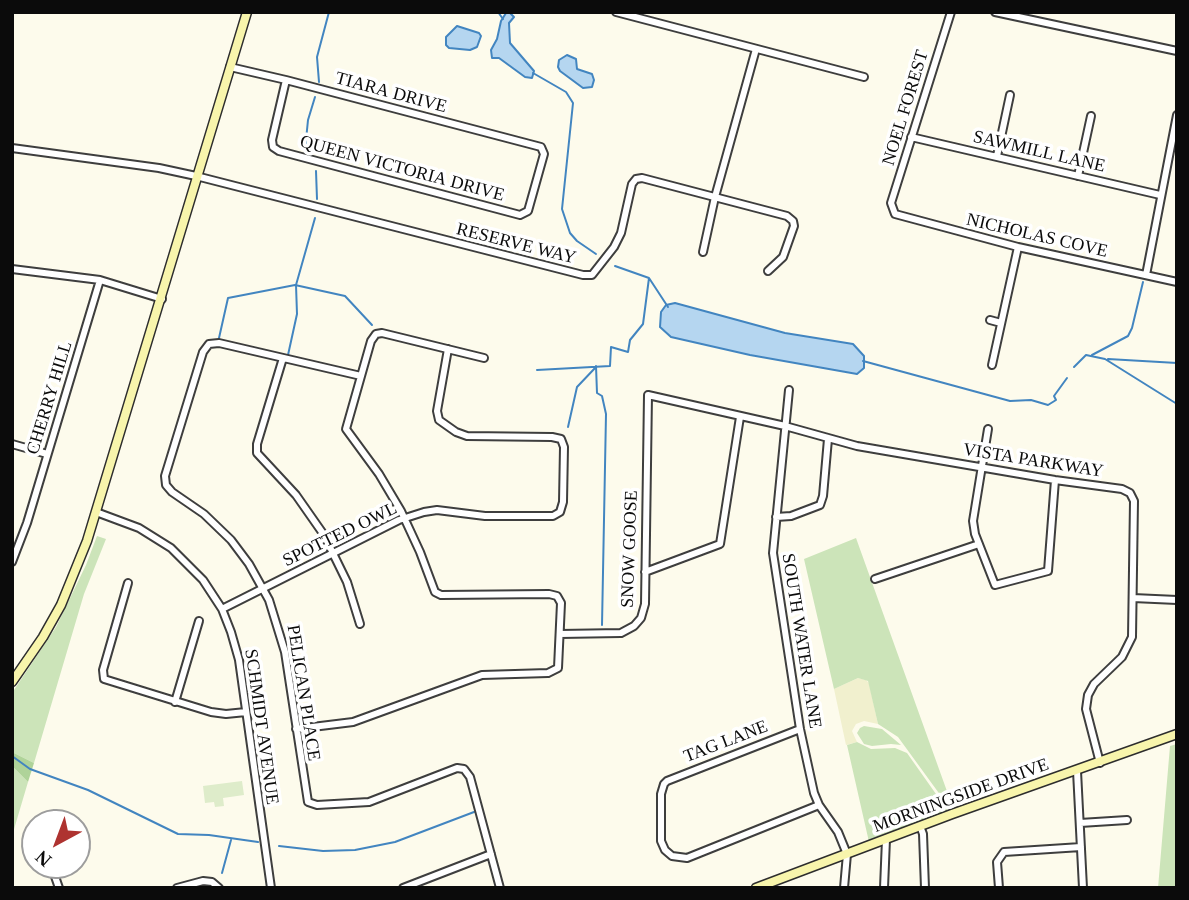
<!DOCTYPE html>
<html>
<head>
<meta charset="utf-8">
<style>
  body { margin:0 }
  #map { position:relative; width:1189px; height:900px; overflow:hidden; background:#fdfbec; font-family:Georgia,serif }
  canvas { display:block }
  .frame { position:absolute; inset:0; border:14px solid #0b0b0b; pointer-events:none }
  .north { position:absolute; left:21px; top:809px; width:70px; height:70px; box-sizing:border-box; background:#fff; border:2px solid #9d9d9d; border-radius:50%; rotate:221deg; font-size:19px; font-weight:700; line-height:28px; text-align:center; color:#0b0b0b }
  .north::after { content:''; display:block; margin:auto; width:24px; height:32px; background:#ae3330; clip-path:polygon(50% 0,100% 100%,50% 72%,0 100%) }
</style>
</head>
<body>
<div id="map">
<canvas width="1189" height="900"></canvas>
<div class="frame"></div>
<div class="north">N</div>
</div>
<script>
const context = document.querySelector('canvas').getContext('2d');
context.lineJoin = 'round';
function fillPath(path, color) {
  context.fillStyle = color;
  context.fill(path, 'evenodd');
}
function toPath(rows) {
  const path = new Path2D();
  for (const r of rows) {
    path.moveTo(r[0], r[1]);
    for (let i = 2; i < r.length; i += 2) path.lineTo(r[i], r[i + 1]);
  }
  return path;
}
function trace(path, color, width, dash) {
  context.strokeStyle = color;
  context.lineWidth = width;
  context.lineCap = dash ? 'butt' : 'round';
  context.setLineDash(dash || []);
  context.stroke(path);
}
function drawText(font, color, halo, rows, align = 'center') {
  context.font = font + ' Georgia,serif';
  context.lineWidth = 7;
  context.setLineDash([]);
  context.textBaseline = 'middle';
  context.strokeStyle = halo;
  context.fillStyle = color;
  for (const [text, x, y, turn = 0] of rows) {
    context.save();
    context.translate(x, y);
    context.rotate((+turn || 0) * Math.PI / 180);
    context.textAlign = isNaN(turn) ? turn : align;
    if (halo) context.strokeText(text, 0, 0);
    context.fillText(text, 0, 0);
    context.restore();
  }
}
const farmland = toPath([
  [858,678,866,680,869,683,878,724,864,721,856,724,852,731,857,742,846,745,834,689]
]);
const green = toPath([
  [97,536,106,539,84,594,34,763,12,752,12,693,56,627,86,565],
  [856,538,953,808,949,807,898,737,878,724,868,681,858,678,834,689,804,559],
  [864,726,882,729,901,745,891,744,872,746,864,744,857,733,860,728],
  [857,742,871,749,895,748,907,753,948,811,869,842,847,745],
  [1177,744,1177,888,1158,888,1170,746],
  [12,766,28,782,12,836]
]);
const forest = toPath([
  [12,752,34,763,28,782,12,766]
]);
const pitch = toPath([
  [242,781,244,795,223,798,224,806,215,807,214,802,205,803,203,786]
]);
const water = toPath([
  [509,12,514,17,509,23,510,43,534,71,532,78,525,77,499,58,492,58,491,50,497,39,501,21,506,13,509,12],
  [457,26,479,33,481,36,477,47,470,50,449,48,446,45,446,37,457,26],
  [567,55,576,59,577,69,592,74,594,80,592,87,583,88,560,71,558,67,559,60,567,55],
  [675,303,785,333,853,344,864,356,864,368,857,374,750,355,671,337,660,327,661,312,666,305,675,303]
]);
const stream = toPath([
  [498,12,503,19],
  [533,73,566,92,573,103,562,209,570,233,577,241,596,254],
  [319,82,317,57,329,12],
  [305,150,308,120,315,97],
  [316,171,317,199],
  [649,278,668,307],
  [219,338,228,298,295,285,345,296,372,325],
  [288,355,297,314,296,285,315,218],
  [1092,355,1128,336,1132,328,1143,282],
  [1108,359,1177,363],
  [863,361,1010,401,1031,400,1048,405,1056,400,1054,396,1067,378],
  [596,366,597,393,602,396,606,414,602,625],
  [1074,367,1086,355,1105,359,1177,404],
  [537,370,610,366,611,347,628,352,630,340,643,324,649,278,615,266],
  [568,427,577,387,596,367],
  [12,756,30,769,88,790,178,834,209,835,258,842],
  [279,846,323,851,355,850,395,842,474,812],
  [222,873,231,840]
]);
const street = toPath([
  [616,12,864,77],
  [951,12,891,203,895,214,1018,247,1177,282],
  [995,12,1177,51],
  [230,67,286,80,541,147,544,154,528,211,520,215,279,151,273,147,272,140,286,80],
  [911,137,1160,195],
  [12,148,159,168,196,176,583,275,592,275,614,247,621,233,632,184,636,179,642,178,787,216,793,221,794,226,783,257,768,271],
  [997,156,1010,95],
  [1078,176,1091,116],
  [703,252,715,197,756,49],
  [12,269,100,280,162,299],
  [1146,275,1177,115],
  [990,320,1001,323],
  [283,358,257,444,257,453,296,495,324,535,347,582,360,624],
  [992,365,1018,247],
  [361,376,219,343,209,344,203,352,165,476,166,485,172,492,204,514,231,540,249,564,269,600,285,652,308,802,317,805,369,802,457,768,464,769,470,777,500,888],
  [789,390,773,553,800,729,814,793,819,805,838,832,847,854,844,888],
  [988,429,973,521,975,534,995,585,1048,571,1055,480],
  [12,444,47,454],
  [96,512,139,528,171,548,203,580,222,609,231,632,239,660,271,888],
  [776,517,791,516,820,505,823,496,828,439],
  [12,562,27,523,100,280],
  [645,572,720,544,740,417],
  [875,579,979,544],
  [128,583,103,670,104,679,211,712,226,714,246,712],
  [1133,598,1177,600],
  [222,609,399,520,424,512,437,510,485,516,553,516,560,512,563,502,564,447,561,439,552,437,467,436,456,432,439,420,437,411,448,349],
  [560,634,621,633,634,626,641,618,645,604,648,395,785,426,857,446,1055,480,1122,489,1130,493,1134,501,1132,637,1122,657,1094,684,1088,695,1086,709,1100,763],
  [175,702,199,621],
  [296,729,353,722,482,675,548,673,558,668,561,603,557,596,549,594,441,595,435,592,420,552,401,511,379,474,346,429,371,341,376,334,382,333,484,358],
  [800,729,667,781,664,784,661,794,661,841,665,850,672,856,687,858,819,805],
  [1077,771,1083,888],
  [1080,823,1127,820],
  [920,826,923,834,925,888],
  [51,865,59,888],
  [177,888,203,881,212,882,219,888],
  [403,888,491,854],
  [884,888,886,839],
  [999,888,997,862,1004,852,1081,847]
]);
const secondary = toPath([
  [12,682,43,637,61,605,87,541,247,12],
  [756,888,952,814,1177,734]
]);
const streetNames = [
  ["TIARA DRIVE",391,93,15],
  ["NOEL FOREST",906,108,-73],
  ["SAWMILL LANE",1039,152,13],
  ["QUEEN VICTORIA DRIVE",402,169,15],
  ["NICHOLAS COVE",1037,236,13],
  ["RESERVE WAY",516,244,14],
  ["CHERRY HILL",50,398,-73],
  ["VISTA PARKWAY",1033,461,9],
  ["SPOTTED OWL",340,535,-26],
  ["SNOW GOOSE",630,549,-88],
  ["SOUTH WATER LANE",801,641,81],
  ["PELICAN PLACE",303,693,81],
  ["SCHMIDT AVENUE",261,727,82],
  ["TAG LANE",726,742,-21],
  ["MORNINGSIDE DRIVE",961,796,-20]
];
fillPath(farmland, '#f1f0ce');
fillPath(green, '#cce4b9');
fillPath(forest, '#afd399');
fillPath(pitch, '#deecca');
fillPath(water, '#b5d6f0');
trace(water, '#4285c0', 2);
trace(stream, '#4285c0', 2);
trace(street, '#3e3e3e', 10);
trace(secondary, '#2d2d2d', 11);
trace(street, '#fff', 6);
trace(secondary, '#f8f5ac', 8);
drawText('18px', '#0b0b0b', '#fff', streetNames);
</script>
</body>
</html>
